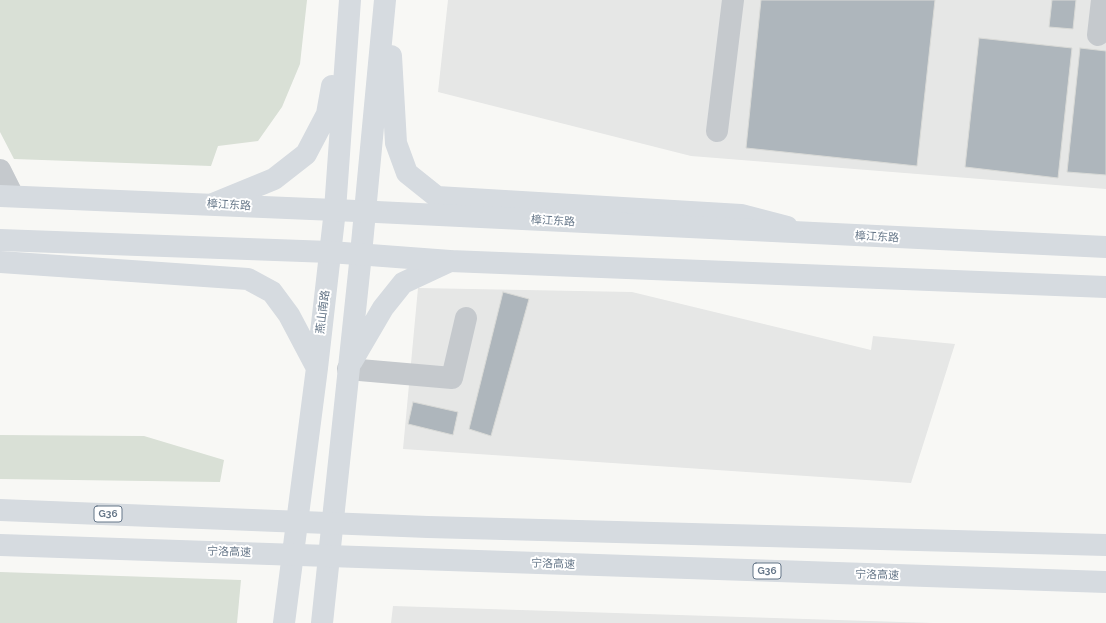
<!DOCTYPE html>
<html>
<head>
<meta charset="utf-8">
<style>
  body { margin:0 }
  canvas { display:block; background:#f8f8f5 }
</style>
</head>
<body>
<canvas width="1106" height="623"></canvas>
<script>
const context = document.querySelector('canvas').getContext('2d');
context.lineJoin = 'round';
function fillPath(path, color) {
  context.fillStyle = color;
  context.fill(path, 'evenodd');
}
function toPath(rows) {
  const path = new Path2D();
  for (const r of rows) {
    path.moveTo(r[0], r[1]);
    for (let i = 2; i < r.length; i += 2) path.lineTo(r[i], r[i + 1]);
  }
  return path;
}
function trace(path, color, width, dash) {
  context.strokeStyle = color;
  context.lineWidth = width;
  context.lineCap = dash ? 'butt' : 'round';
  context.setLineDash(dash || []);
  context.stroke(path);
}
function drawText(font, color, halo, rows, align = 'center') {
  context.font = font + ' Raleway,"Noto Sans SC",sans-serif';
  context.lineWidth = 4;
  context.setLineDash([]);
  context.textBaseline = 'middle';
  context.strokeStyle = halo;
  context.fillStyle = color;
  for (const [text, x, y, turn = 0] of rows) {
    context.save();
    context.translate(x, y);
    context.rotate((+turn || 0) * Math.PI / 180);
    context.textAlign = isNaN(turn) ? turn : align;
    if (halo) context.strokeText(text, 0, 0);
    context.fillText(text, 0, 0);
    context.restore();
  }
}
const built = toPath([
  [448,0,1106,0,1106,189,691,156,438,92],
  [418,288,632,292,871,350,873,336,955,344,911,483,403,449],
  [393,606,933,623,391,623]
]);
const green = toPath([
  [0,0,307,0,300,64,282,107,258,141,218,146,211,166,14,159,0,132],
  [0,435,144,436,224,460,220,482,0,479],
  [0,572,241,580,237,623,0,623]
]);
const building = toPath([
  [761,0,935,0,917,166,746,148,761,0],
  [1052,0,1076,0,1073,29,1049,27,1052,0],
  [979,38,1072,48,1058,178,965,167,979,38],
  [1080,48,1106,51,1106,175,1067,172,1080,48],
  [503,292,529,299,491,436,469,429,503,292],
  [413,402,458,412,453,435,408,424,413,402]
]);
const street = toPath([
  [1098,35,1102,0],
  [717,131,733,0],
  [0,170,13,196],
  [348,369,452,378,466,318]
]);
const secondary = toPath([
  [391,56,396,143,407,173,437,197,741,215,787,227],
  [213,204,274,179,306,154,327,114,332,86],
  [0,262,248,279,272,292,289,315,317,368],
  [352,361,383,308,403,283,450,261],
  [284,623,317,368,335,210,350,0],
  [322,623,361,254,385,0]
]);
const primary = toPath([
  [0,196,335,210,1106,247],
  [0,240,330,252,450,261,1106,287]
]);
const highway = toPath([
  [0,510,428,527,1106,545],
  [0,545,1106,582]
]);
const shields = [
  [108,514,28],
  [767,571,28]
];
const shieldNames = [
  ["G36",108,514],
  ["G36",767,571]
];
const streetNames = [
  ["樟江东路",229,205,3],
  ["樟江东路",553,221,3],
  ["樟江东路",877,237,3],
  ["燕山南路",323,312,-83],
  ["宁洛高速",229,552,2],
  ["宁洛高速",553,564,2],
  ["宁洛高速",877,575,2]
];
fillPath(built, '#e6e7e6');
fillPath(green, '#d9e0d6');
fillPath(building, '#aeb6bc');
trace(building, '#d9dad7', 1);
trace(street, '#c5c9cd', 22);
trace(secondary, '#d6dbe0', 22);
trace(primary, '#d6dbe0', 22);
trace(highway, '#d6dbe0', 22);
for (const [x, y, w] of shields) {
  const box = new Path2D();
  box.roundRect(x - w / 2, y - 8, w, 16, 3);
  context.fillStyle = '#fff';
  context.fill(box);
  trace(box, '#657688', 1);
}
drawText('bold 10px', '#657688', null, shieldNames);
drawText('11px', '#657688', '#fff', streetNames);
</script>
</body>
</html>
